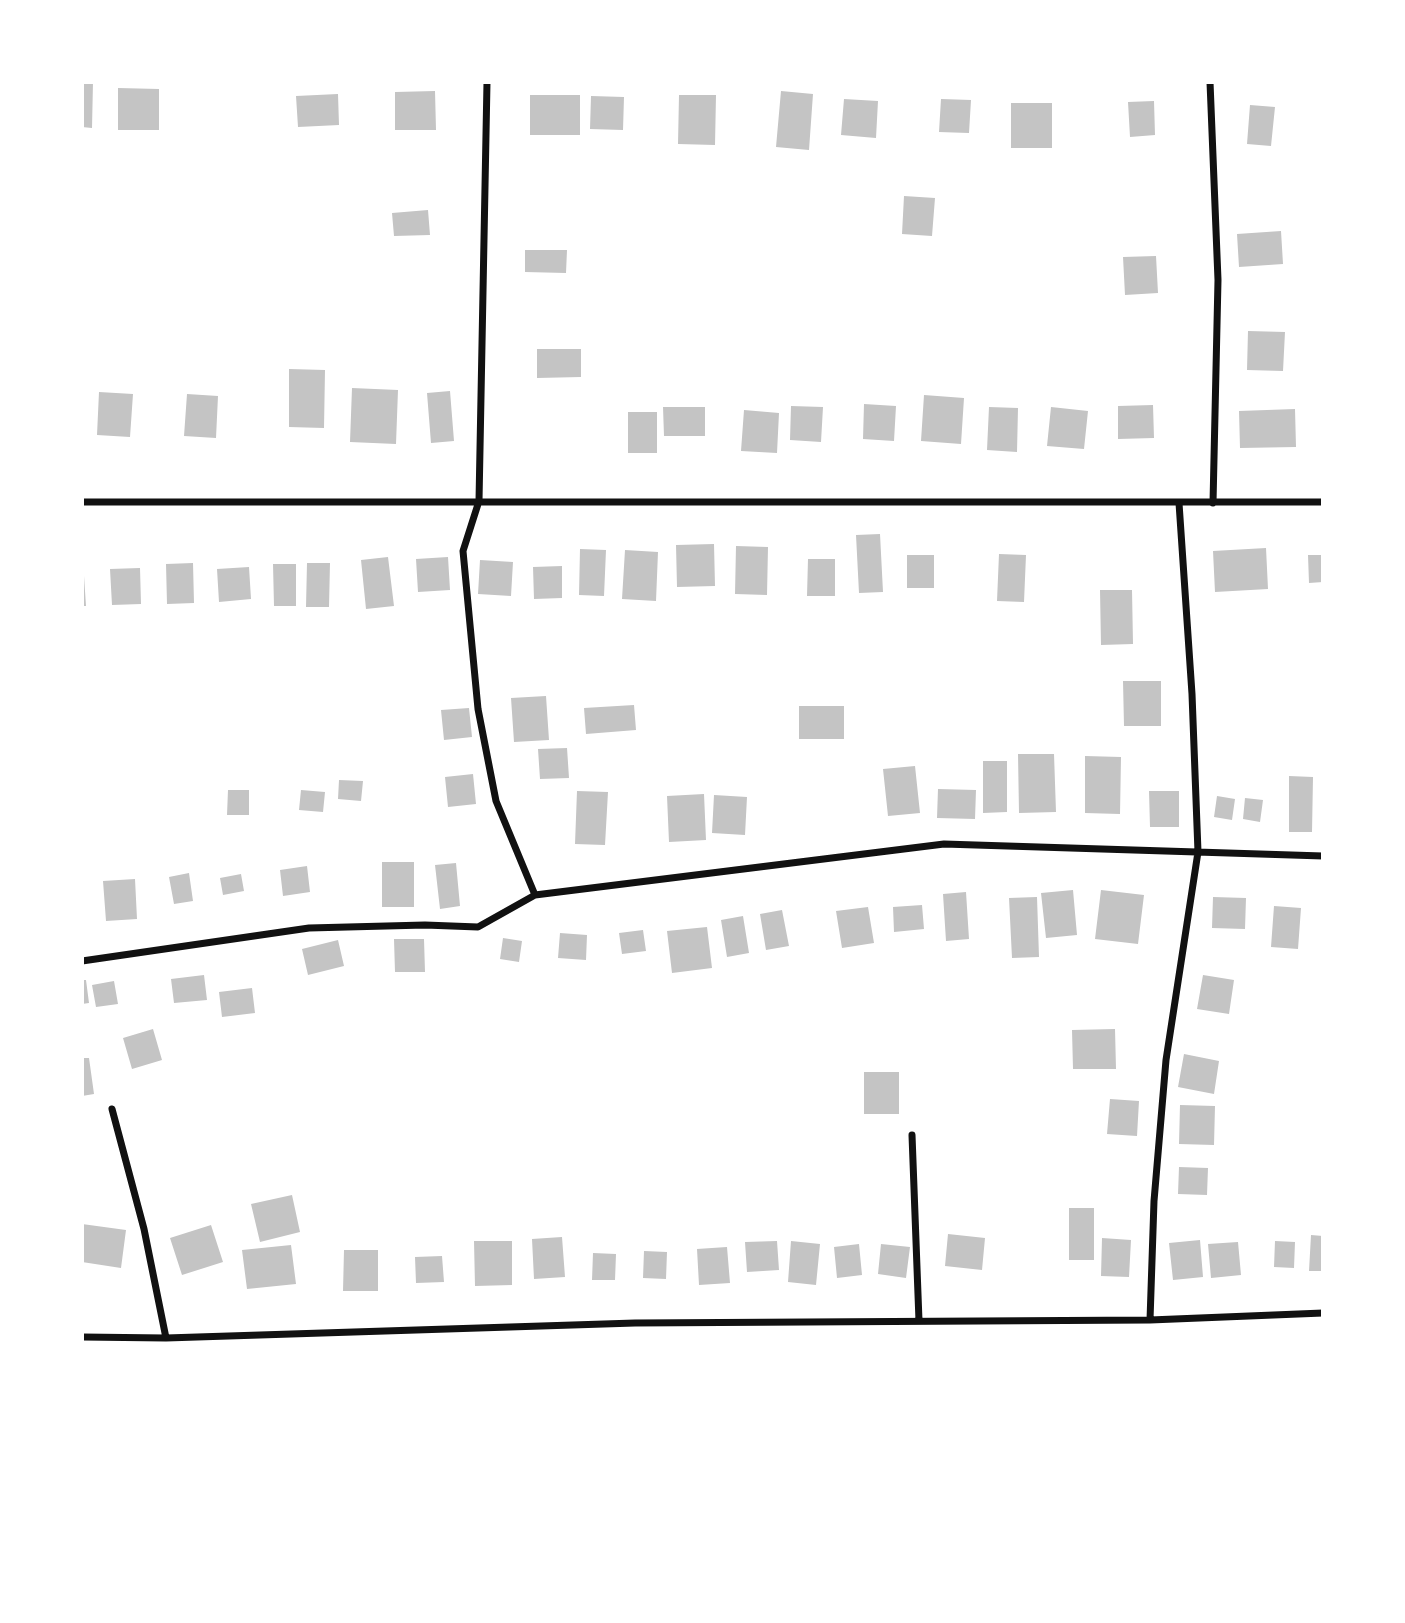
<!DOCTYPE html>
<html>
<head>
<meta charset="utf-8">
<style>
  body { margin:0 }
  #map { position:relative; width:1405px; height:1623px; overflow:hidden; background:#fff; font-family:Roboto,sans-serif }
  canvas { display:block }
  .frame { position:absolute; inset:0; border:84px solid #fff; pointer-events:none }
</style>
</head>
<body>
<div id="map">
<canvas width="1405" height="1623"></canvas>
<div class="frame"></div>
</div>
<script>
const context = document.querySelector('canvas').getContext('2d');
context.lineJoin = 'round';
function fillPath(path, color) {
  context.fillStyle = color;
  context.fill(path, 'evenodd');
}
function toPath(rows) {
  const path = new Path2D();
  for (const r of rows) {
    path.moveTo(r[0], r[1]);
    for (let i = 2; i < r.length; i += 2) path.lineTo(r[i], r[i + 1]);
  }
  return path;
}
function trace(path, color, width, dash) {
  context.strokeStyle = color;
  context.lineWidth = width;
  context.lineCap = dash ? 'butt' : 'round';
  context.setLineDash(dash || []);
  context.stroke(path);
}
const building = toPath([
  [82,82,93,82,92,128,82,127],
  [118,88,159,89,159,130,118,130],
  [435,91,436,130,395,130,395,92],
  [781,91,813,94,809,150,776,147],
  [338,94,339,125,298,127,296,96],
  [530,95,580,95,580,135,530,135],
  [679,95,716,95,715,145,678,144],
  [591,96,624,97,623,130,590,129],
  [844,99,878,101,876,138,841,135],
  [941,99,971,100,969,133,939,132],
  [1154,101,1155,135,1130,137,1128,102],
  [1011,103,1052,103,1052,148,1011,148],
  [1250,105,1275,107,1271,146,1247,144],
  [904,196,935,198,932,236,902,234],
  [428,210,430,235,394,236,392,213],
  [1281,231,1283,264,1239,267,1237,234],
  [525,250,567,250,566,273,525,272],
  [1156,256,1158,293,1125,295,1123,257],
  [1248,331,1285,332,1283,371,1247,370],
  [537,349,581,349,581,377,537,378],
  [289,369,325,370,324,428,289,427],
  [352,388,398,390,396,444,350,442],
  [450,391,454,441,431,443,427,393],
  [99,392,133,394,130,437,97,435],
  [187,394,218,396,216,438,184,436],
  [924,395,964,398,961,444,921,441],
  [864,404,896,406,894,441,863,439],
  [1153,405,1154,438,1118,439,1118,406],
  [791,406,823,407,821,442,790,440],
  [663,407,705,407,705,436,664,436],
  [989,407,1018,408,1017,452,987,450],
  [1051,407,1088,411,1084,449,1047,446],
  [1295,409,1296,447,1240,448,1239,411],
  [744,410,779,413,777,453,741,451],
  [628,412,657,412,657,453,628,453],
  [880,534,883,592,859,593,856,535],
  [714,544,715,586,677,587,676,545],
  [736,546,768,547,767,595,735,594],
  [1266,548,1268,589,1215,592,1213,551],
  [580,549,606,550,604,596,579,595],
  [625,550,658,552,656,601,622,599],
  [999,554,1026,555,1024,602,997,601],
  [907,555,934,555,934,588,907,588],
  [1308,555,1323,555,1323,582,1309,583],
  [388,557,394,606,366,609,361,560],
  [448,557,450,590,418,592,416,559],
  [808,559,835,559,835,596,807,596],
  [480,560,513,562,511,596,478,594],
  [193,563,194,603,167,604,166,564],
  [307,563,330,563,329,607,306,607],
  [273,564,296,564,296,606,274,606],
  [562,566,562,598,534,599,533,567],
  [249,567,251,599,219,602,217,569],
  [140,568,141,604,112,605,110,569],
  [82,576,84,576,86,606,82,606],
  [1100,590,1132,590,1133,644,1101,645],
  [1123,681,1161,681,1161,726,1124,726],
  [546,696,549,740,514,742,511,698],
  [634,705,636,730,586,734,584,708],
  [799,706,844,706,844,739,799,739],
  [469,708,472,737,444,740,441,710],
  [567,748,569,778,540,779,538,749],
  [1018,754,1054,754,1056,812,1019,813],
  [1085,756,1121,757,1120,814,1085,813],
  [983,761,1007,761,1007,812,983,813],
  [915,766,920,813,888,816,883,769],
  [473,774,476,804,448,807,445,777],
  [1289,776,1313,777,1312,832,1289,832],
  [339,780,363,781,361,801,338,799],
  [938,789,976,790,975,819,937,818],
  [228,790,249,790,249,815,227,815],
  [301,790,325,792,323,812,299,810],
  [577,791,608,792,605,845,575,844],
  [1149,791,1179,791,1179,827,1150,827],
  [704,794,706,840,669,842,667,796],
  [714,795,747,797,745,835,712,833],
  [1217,796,1235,799,1232,820,1214,817],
  [1245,798,1263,800,1260,822,1243,819],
  [382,862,414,862,414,907,382,907],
  [456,863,460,906,440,909,435,865],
  [307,866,310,892,283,896,280,870],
  [189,873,193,901,174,904,169,877],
  [241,874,244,891,223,895,220,878],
  [135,879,137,919,106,921,103,881],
  [1073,890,1077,935,1046,938,1041,893],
  [1101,890,1144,895,1138,944,1095,939],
  [966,892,969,939,946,941,943,894],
  [1037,897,1039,957,1012,958,1009,898],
  [1213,897,1246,898,1245,929,1212,928],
  [922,905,924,929,894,932,893,907],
  [1274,906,1301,908,1298,949,1271,947],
  [868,907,874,943,842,948,836,911],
  [782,910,789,946,766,950,760,914],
  [743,916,749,953,727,957,721,920],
  [707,927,712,968,672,973,667,931],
  [643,930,646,951,622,954,619,933],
  [560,933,587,935,586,960,558,958],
  [503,938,522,941,519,962,500,959],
  [394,939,424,939,425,972,395,972],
  [338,940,344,966,308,975,302,949],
  [204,975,207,1000,174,1003,171,979],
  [1203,975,1234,980,1229,1014,1197,1009],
  [82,980,86,980,89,1003,82,1004],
  [114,981,118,1004,96,1007,92,985],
  [252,988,255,1013,222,1017,219,992],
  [153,1029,162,1060,132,1069,123,1038],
  [1115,1029,1116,1069,1073,1069,1072,1030],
  [1184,1054,1219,1061,1214,1094,1178,1087],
  [82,1058,89,1058,94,1094,82,1096],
  [864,1072,899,1072,899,1114,864,1114],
  [1110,1099,1139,1101,1137,1136,1107,1134],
  [1180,1105,1215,1106,1214,1145,1179,1144],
  [1179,1167,1208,1168,1207,1195,1178,1194],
  [292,1195,300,1232,260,1242,251,1204],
  [1069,1208,1094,1208,1094,1260,1069,1260],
  [82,1224,126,1230,121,1268,82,1262],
  [211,1225,223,1262,182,1275,170,1238],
  [948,1234,985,1238,982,1270,945,1266],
  [1311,1235,1323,1236,1323,1271,1309,1271],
  [562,1237,565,1277,534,1279,532,1239],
  [1102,1238,1131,1240,1129,1277,1101,1276],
  [1200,1240,1203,1277,1173,1280,1169,1243],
  [474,1241,512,1241,512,1285,475,1286],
  [777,1241,779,1270,747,1272,745,1242],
  [791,1241,820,1244,816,1285,788,1282],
  [1275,1241,1295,1242,1294,1268,1274,1267],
  [1238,1242,1241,1275,1211,1278,1208,1244],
  [859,1244,862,1275,837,1278,834,1247],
  [881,1244,910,1247,906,1278,878,1274],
  [291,1245,296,1284,247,1289,242,1250],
  [727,1247,730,1283,699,1285,697,1249],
  [344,1250,378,1250,378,1291,343,1291],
  [644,1251,667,1252,666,1279,643,1278],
  [593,1253,616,1254,615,1280,592,1280],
  [442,1256,444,1282,416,1283,415,1257]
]);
const minor = toPath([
  [487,82,479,501,463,551,478,709,496,801,535,895],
  [1210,82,1218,280,1213,503],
  [82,502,1323,502],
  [82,961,309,928,425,925,478,927,535,895,944,844,1323,856],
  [112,1109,144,1229,166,1338],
  [912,1135,919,1321],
  [1150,1320,1154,1201,1166,1060,1198,852,1192,694,1179,503],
  [82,1337,166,1338,635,1323,1150,1320,1323,1313]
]);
fillPath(building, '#c4c4c4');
trace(minor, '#111', 7);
</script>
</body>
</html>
